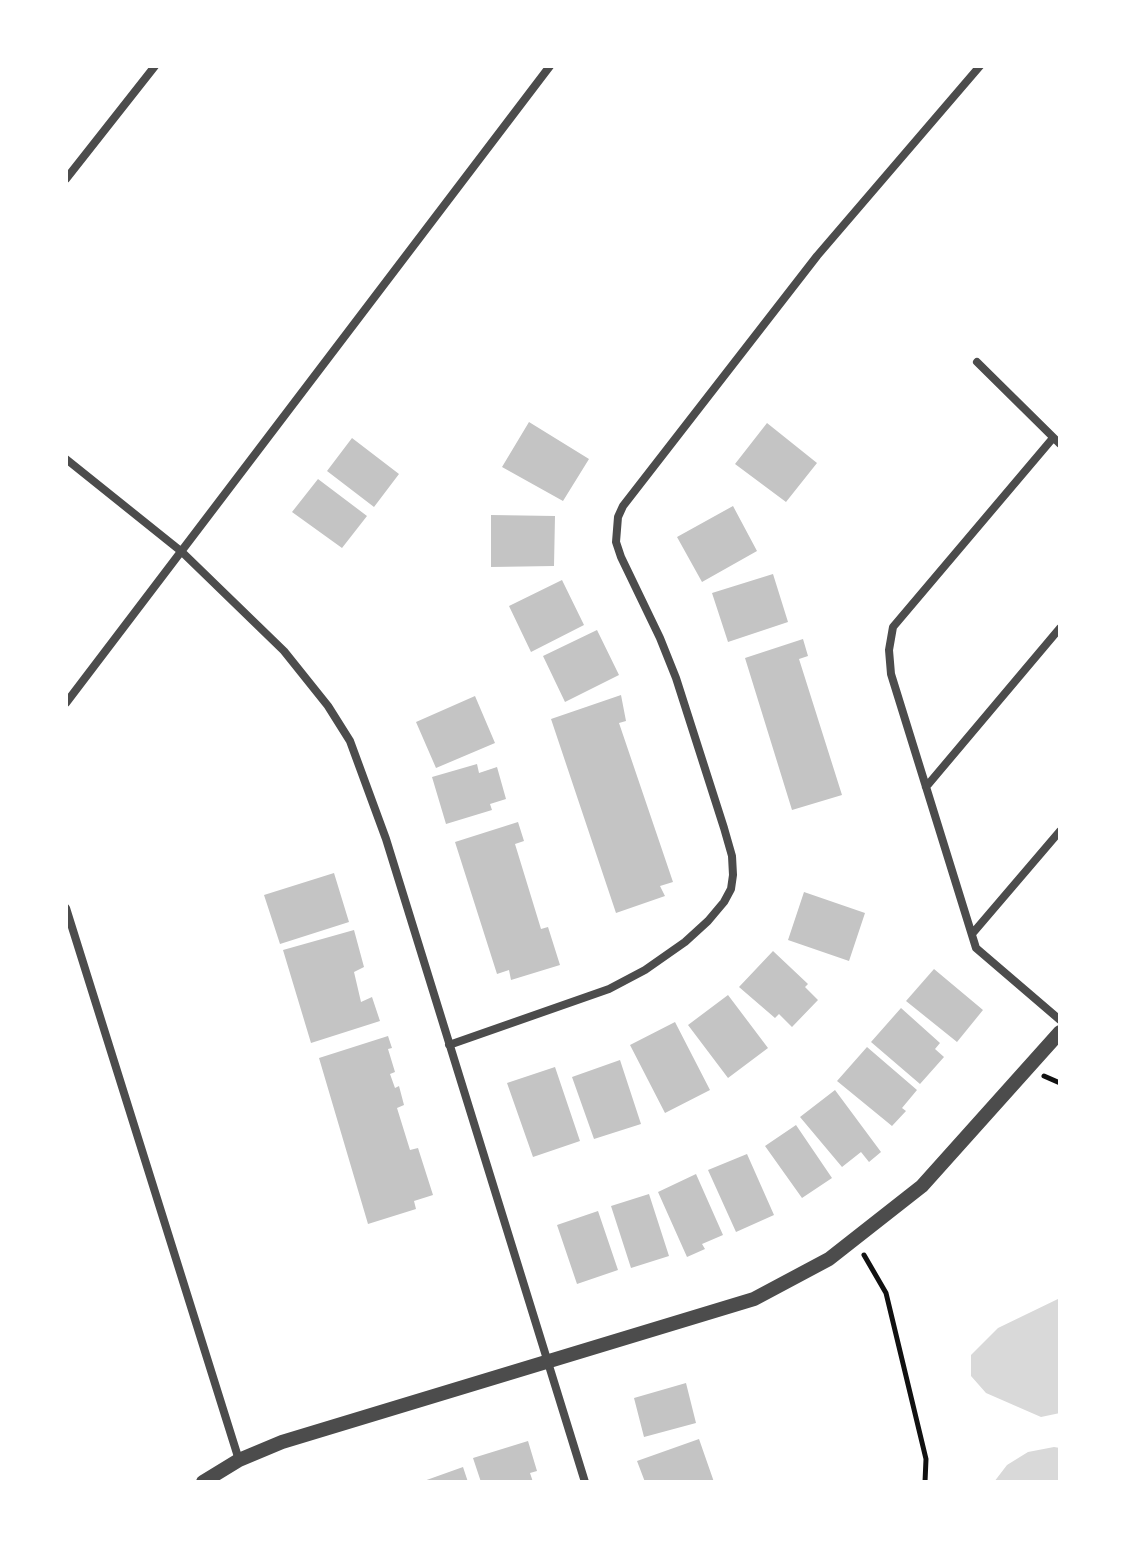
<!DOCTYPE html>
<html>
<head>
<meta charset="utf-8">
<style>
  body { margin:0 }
  #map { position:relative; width:1126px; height:1548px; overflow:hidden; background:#fff; font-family:"Public Sans",sans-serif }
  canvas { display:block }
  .frame { position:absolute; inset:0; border:68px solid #fff; pointer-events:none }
</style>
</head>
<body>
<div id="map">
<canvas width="1126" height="1548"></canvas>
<div class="frame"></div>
</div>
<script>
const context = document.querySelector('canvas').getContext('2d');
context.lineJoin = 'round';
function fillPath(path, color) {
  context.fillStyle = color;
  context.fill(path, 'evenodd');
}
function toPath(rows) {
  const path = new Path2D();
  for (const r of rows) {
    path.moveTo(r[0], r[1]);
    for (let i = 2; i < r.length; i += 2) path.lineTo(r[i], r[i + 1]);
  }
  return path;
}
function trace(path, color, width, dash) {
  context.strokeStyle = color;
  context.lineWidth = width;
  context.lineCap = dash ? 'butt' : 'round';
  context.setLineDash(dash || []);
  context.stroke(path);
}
const water = toPath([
  [1060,1298,1060,1413,1041,1417,986,1393,971,1376,971,1355,998,1328],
  [1054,1447,1060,1448,1060,1482,994,1482,1007,1465,1028,1452]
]);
const building = toPath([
  [529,422,589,459,563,501,502,467],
  [767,423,817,463,786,502,735,464],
  [352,438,399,474,374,507,327,471],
  [318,479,367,516,342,548,292,512],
  [733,506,757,551,702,582,677,537],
  [491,515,555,516,554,566,491,567],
  [773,574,788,622,728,642,712,593],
  [562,580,584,625,531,652,509,606],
  [597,630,619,675,565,702,543,656],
  [803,639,808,656,799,659,842,795,792,810,745,658],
  [621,695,626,721,619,723,673,882,660,886,665,896,616,913,551,719],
  [475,696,495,743,436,768,416,722],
  [477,764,479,773,497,767,506,799,490,804,492,810,446,824,432,777],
  [518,822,524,841,515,844,541,929,548,927,560,965,511,980,509,970,497,974,455,842],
  [334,873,349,922,280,944,264,895],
  [804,892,865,913,849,961,788,940],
  [354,930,364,967,354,972,361,1002,372,997,380,1021,311,1043,283,950],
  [773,951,808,984,805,987,818,1000,792,1027,779,1014,775,1018,739,987],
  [934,969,983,1010,957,1042,906,1001],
  [728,995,768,1048,728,1078,688,1025],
  [901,1008,940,1043,935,1049,944,1057,920,1084,871,1042],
  [675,1022,710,1090,665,1113,630,1045],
  [388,1036,392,1048,388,1049,395,1072,390,1074,395,1088,399,1086,404,1105,397,1108,410,1150,418,1148,433,1195,414,1201,416,1209,368,1224,319,1058],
  [867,1047,917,1090,902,1108,906,1111,892,1126,837,1081],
  [620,1060,641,1124,594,1139,572,1077],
  [555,1067,580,1141,533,1157,507,1083],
  [835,1090,881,1152,869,1162,861,1152,842,1167,800,1117],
  [796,1125,832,1178,802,1198,765,1146],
  [747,1154,774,1215,736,1232,708,1170],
  [696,1174,723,1235,702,1244,705,1249,687,1257,658,1192],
  [649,1194,669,1256,631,1268,611,1206],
  [598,1211,618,1270,577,1284,557,1225],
  [686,1383,696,1423,644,1437,634,1398],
  [699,1439,714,1482,645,1482,637,1461],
  [528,1441,537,1471,530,1473,533,1482,481,1482,473,1458],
  [463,1467,468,1482,421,1482]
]);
const path = toPath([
  [1044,1076,1060,1083],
  [864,1255,886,1293,926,1459,925,1482]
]);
const minor = toPath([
  [66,179,155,66],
  [977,362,1060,444],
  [1053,438,893,627,889,650,891,674,976,948,1060,1020],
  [66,459,182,552,284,651,328,706,350,741,386,839,585,1482],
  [66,703,550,66],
  [926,787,1060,628],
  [66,908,239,1460],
  [972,934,1060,831],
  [449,1045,609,989,645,970,685,942,708,921,724,902,731,889,733,875,732,856,724,828,676,678,660,638,621,557,616,542,618,517,623,506,817,256,980,66]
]);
const tertiary = toPath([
  [203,1482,239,1460,282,1442,754,1299,829,1259,922,1186,1060,1032]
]);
fillPath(water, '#d9d9d9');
fillPath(building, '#c4c4c4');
trace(path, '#111', 5);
trace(minor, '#4c4c4c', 8);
trace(tertiary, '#4c4c4c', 14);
</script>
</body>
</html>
